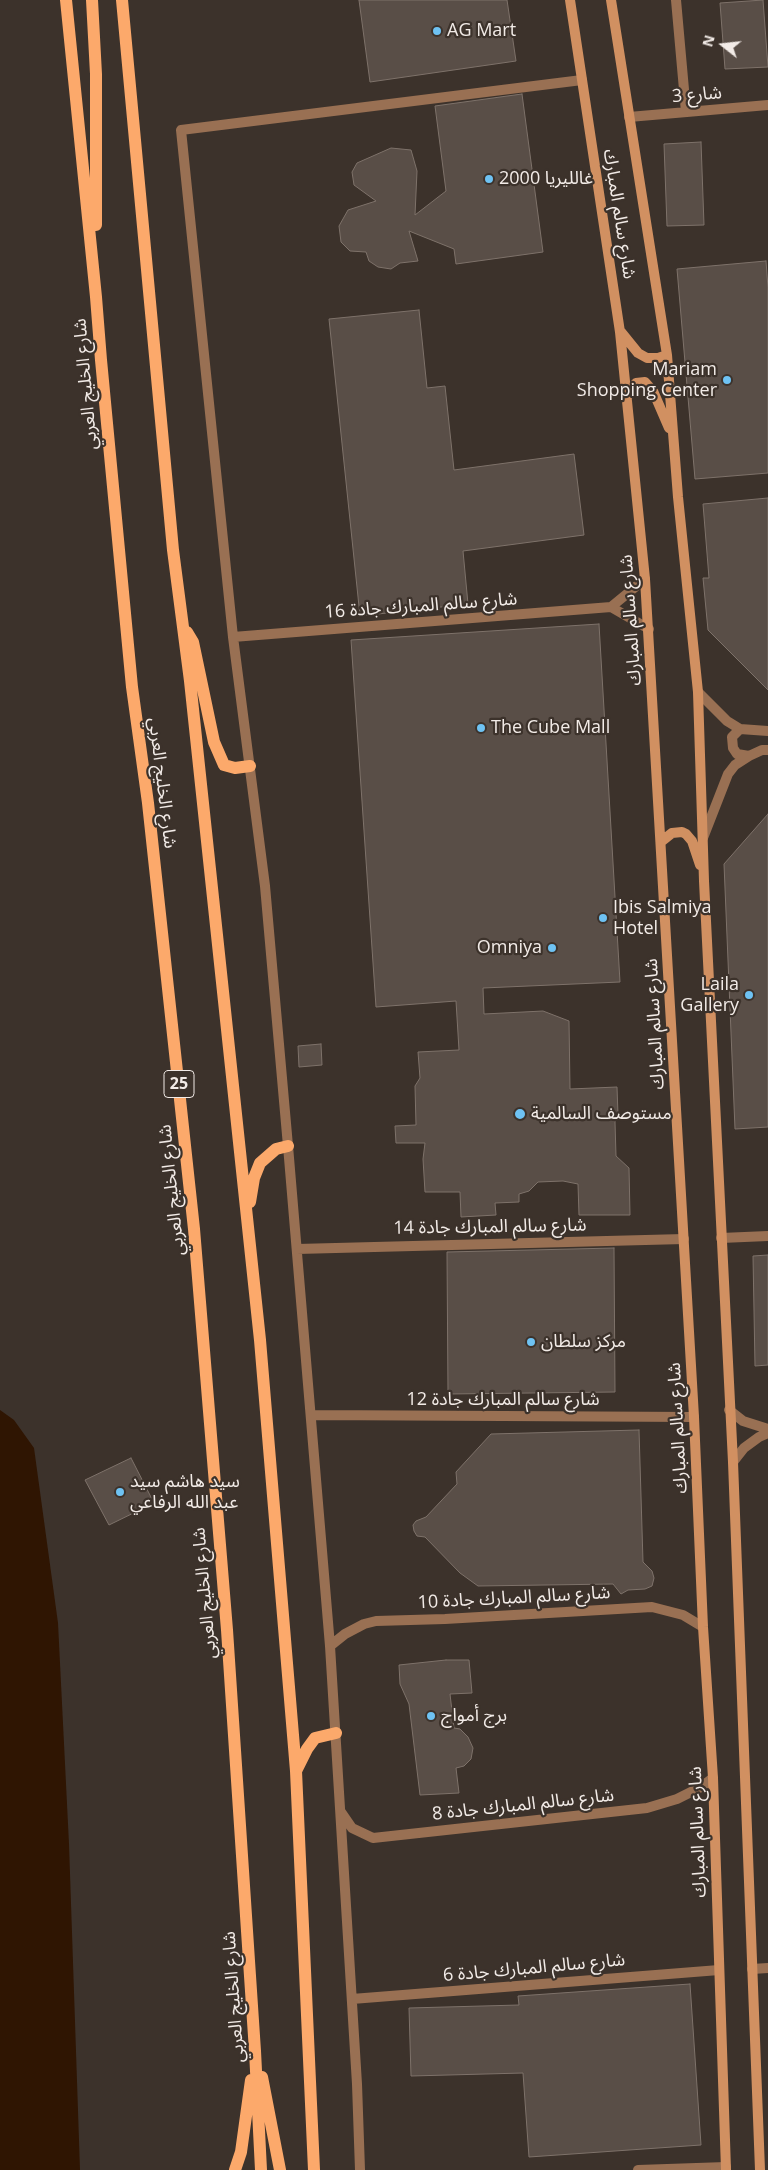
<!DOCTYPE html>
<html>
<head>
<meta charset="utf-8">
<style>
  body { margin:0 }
  #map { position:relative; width:768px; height:2170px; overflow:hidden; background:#3c322b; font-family:"Open Sans",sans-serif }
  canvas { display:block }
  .north { position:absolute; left:698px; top:20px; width:50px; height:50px; -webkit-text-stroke:4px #3c322b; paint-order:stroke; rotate:286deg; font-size:14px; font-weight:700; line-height:20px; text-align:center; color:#f2ebe7 }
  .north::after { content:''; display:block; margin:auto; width:18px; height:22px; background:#f2ebe7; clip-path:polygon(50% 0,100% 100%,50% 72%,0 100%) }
</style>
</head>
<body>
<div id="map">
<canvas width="768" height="2170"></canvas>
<div class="north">N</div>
</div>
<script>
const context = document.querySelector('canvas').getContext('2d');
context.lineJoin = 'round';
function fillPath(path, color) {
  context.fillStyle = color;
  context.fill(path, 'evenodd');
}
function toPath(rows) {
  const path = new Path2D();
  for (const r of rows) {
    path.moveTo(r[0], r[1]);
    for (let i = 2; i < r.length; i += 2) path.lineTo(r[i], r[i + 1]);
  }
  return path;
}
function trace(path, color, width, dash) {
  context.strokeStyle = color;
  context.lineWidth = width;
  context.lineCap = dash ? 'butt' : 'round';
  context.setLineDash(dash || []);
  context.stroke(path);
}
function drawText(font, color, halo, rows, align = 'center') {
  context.font = font + ' "Open Sans","Noto Sans Arabic",sans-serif';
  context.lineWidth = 4.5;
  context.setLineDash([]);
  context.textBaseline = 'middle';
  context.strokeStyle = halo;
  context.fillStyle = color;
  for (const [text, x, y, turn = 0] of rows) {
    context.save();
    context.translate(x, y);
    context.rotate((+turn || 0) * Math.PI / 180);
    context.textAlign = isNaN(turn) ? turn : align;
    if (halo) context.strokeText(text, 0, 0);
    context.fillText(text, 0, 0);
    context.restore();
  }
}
const water = toPath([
  [0,1410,14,1420,34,1448,58,1623,69,1844,80,2170,0,2170]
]);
const building = toPath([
  [359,0,507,0,516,61,370,82,359,0],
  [763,0,768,67,725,69,720,3,763,0],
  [522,94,543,252,456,264,454,249,409,231,418,261,400,263,391,269,378,267,369,261,366,252,350,251,341,242,339,226,348,210,376,201,354,185,352,172,357,163,391,148,411,150,417,171,415,215,446,191,435,106,522,94],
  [701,142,704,225,667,226,664,144,701,142],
  [766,261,768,288,768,473,695,479,677,269,766,261],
  [419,310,427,388,445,386,454,470,574,454,584,535,463,551,468,604,360,616,329,319,419,310],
  [768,498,768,690,708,630,703,578,709,578,703,504,768,498],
  [599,624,620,982,483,988,484,1014,543,1011,569,1021,570,1089,617,1087,618,1115,615,1122,616,1156,629,1168,630,1215,579,1215,578,1184,563,1181,538,1182,529,1191,519,1194,519,1202,495,1203,496,1215,461,1217,460,1192,425,1192,423,1159,425,1143,396,1143,395,1126,416,1125,415,1086,420,1078,418,1052,459,1050,456,1001,376,1007,351,640,599,624],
  [768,814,768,1127,735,1129,724,864,768,814],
  [321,1044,322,1065,299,1067,298,1046,321,1044],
  [614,1248,615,1392,448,1394,447,1252,614,1248],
  [768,1255,768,1365,755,1366,753,1256,768,1255],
  [639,1430,643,1562,652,1571,654,1578,652,1586,645,1589,628,1590,621,1594,613,1584,478,1586,460,1573,425,1537,417,1536,414,1531,413,1525,416,1521,426,1517,457,1484,456,1472,491,1434,639,1430],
  [131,1458,154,1503,109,1525,85,1480,131,1458],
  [446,1660,469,1660,472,1693,450,1694,454,1728,460,1729,468,1737,473,1748,471,1759,464,1766,456,1768,459,1793,420,1795,409,1704,400,1684,399,1665,446,1660],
  [690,1984,701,2145,529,2157,523,2073,411,2076,409,2008,519,2005,518,1996,690,1984]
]);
const minor = toPath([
  [676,0,686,112],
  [629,117,768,105],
  [611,607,645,579],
  [233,637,611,607,649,629],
  [721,1238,768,1236],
  [297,1249,684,1239],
  [729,1410,743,1421,768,1429],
  [311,1415,694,1417],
  [733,1462,744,1448,759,1437,768,1433],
  [330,1646,345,1634,364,1624,376,1621,445,1619,652,1607,683,1615,703,1627],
  [341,1812,352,1828,373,1838,647,1808,677,1799,701,1787,713,1778],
  [752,1969,768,1968],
  [352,1999,719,1970],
  [360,2170,357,2084,330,1646,288,1146,265,886,233,637,181,130,582,80],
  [638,2170,726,2167]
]);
const tertiary = toPath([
  [698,692,727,721,740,729,768,731],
  [740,729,732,737,733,748,737,754,749,756],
  [703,838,728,774,735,765,749,756,762,750,768,750]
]);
const secondary = toPath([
  [570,0,620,332,645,579,694,1417,703,1627,713,1778,726,2170],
  [611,0,667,355,678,497,698,692,704,881,733,1462,760,2170],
  [621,332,638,353,647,358,658,358,667,355],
  [627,397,636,383,645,382,653,391,669,428],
  [662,841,672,833,682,832,686,834,692,841,700,865]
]);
const primary = toPath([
  [66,0,96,297,101,360,132,687,148,803,194,1229,227,1630,255,2051,261,2170],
  [92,0,96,74,96,225],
  [122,0,173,550,190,681,260,1340,296,1771,314,2170],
  [187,632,193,642,214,742,224,765,235,768,250,766],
  [250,1202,254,1178,260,1163,276,1149,288,1146],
  [296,1771,307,1749,315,1738,336,1733],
  [262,2077,280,2170],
  [235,2170,241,2152,251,2080]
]);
const markers = [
  [437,31,5,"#6ec2f3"],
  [489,179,5,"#6ec2f3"],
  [727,380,5,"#6ec2f3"],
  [481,728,5,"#6ec2f3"],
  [603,918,5,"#6ec2f3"],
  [552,948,5,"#6ec2f3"],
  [749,995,5,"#6ec2f3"],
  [520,1114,6,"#6ec2f3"],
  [531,1342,5,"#6ec2f3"],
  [120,1492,5,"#6ec2f3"],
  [431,1716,5,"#6ec2f3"]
];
const shields = [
  [179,1084,30]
];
const shieldNames = [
  ["25",179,1084]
];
const poiNames = [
  ["AG Mart",447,31],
  ["غالليريا 2000",499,179],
  ["Mariam",717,370,"right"],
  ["Shopping Center",717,391,"right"],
  ["The Cube Mall",491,728],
  ["Ibis Salmiya",613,908],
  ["Hotel",613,929],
  ["Omniya",542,948,"right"],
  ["Laila",739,985,"right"],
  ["Gallery",739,1006,"right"],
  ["مستوصف السالمية",531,1114],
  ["مركز سلطان",541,1342],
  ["سيد هاشم سيد",130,1482],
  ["عبد الله الرفاعي",130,1503],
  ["برج أمواج",441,1716]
];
const streetNames = [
  ["شارع 3",697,95,-5],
  ["شارع سالم المبارك",619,214,81],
  ["شارع الخليج العربي",86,384,-95],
  ["شارع سالم المبارك جادة 16",421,606,-4],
  ["شارع سالم المبارك",631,620,-94],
  ["شارع الخليج العربي",162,783,83],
  ["شارع سالم المبارك",655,1024,-93],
  ["شارع الخليج العربي",172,1190,-96],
  ["شارع سالم المبارك جادة 14",490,1227,-1],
  ["شارع سالم المبارك جادة 12",503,1400],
  ["شارع سالم المبارك",678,1428,-93],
  ["شارع الخليج العربي",205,1593,-95],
  ["شارع سالم المبارك جادة 10",514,1598,-3],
  ["شارع سالم المبارك جادة 8",523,1805,-6],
  ["شارع سالم المبارك",698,1832,-92],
  ["شارع سالم المبارك جادة 6",534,1968,-5],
  ["شارع الخليج العربي",234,1997,-94]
];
fillPath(water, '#2f1502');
fillPath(building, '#594e47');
trace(building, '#7e726a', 1);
trace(minor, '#997053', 10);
trace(tertiary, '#997053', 10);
trace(secondary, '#d19061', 10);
trace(primary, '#fca96b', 12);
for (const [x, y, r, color] of markers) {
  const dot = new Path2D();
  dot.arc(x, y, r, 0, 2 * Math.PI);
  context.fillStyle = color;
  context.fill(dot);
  trace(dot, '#3c322b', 2);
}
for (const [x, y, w] of shields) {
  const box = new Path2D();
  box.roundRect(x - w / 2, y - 13.5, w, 27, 4);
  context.fillStyle = '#3c322b';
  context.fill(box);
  trace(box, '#f2ebe7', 1);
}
drawText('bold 16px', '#f2ebe7', null, shieldNames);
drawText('18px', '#f2ebe7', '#3c322b', poiNames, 'left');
drawText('18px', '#f2ebe7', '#3c322b', streetNames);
</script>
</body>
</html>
